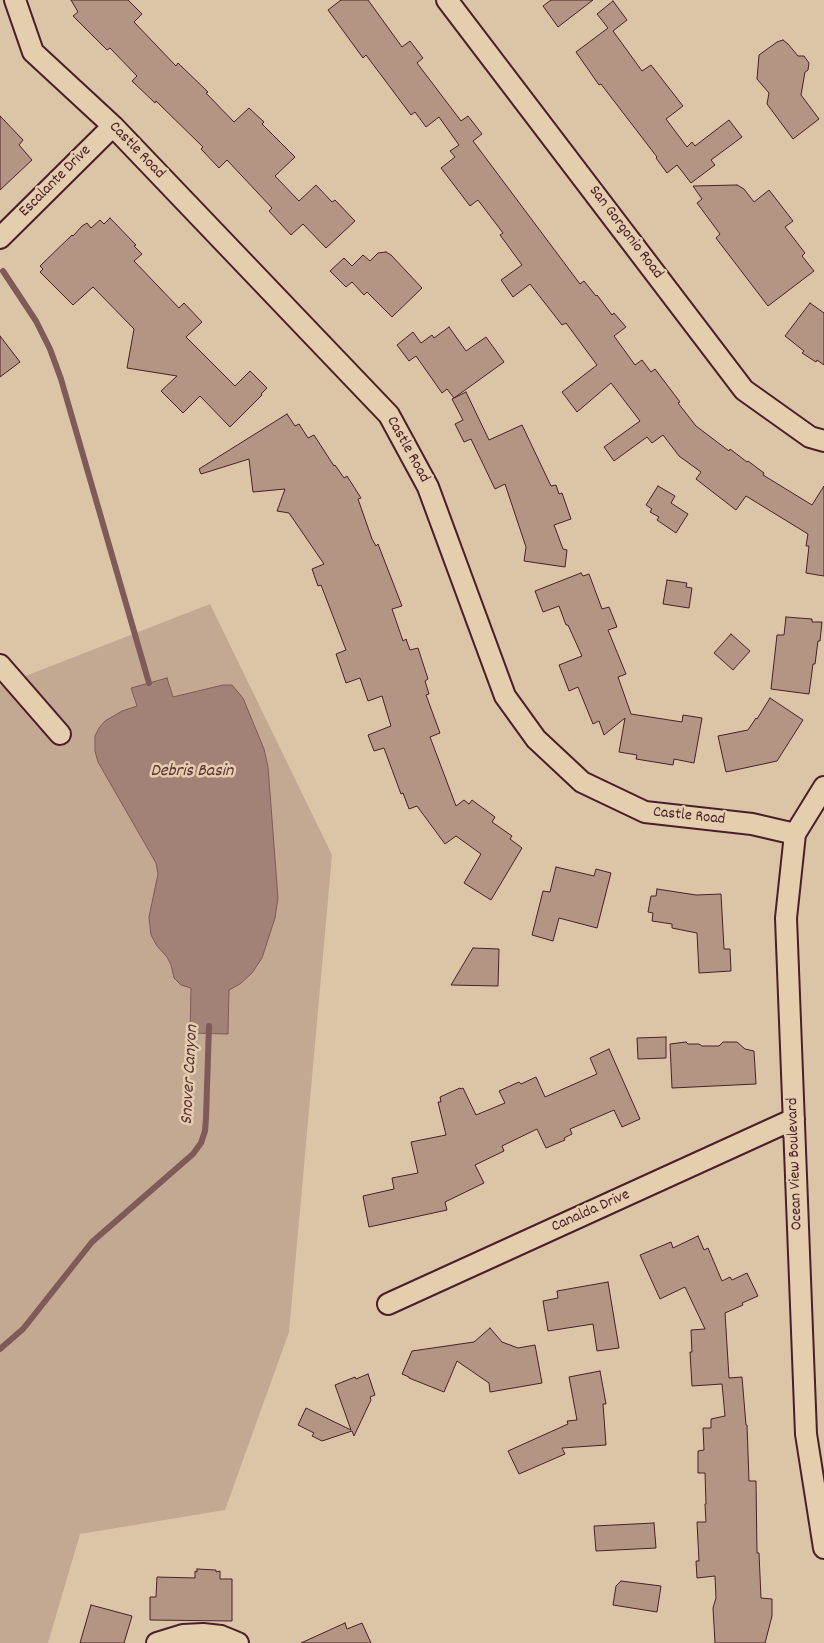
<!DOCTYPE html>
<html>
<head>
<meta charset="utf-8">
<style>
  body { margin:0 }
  canvas { display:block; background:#dcc4a6 }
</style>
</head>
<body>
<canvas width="824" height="1643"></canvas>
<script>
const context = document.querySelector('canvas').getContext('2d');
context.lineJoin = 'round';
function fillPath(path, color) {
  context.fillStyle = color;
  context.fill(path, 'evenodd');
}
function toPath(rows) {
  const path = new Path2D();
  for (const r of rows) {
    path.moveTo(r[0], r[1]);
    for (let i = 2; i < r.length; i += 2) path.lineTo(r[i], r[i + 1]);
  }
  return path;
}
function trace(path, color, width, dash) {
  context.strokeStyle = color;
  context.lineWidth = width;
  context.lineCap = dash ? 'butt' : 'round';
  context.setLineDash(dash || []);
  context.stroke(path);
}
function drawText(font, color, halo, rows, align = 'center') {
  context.font = font + ' Dekko,sans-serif';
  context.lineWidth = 5;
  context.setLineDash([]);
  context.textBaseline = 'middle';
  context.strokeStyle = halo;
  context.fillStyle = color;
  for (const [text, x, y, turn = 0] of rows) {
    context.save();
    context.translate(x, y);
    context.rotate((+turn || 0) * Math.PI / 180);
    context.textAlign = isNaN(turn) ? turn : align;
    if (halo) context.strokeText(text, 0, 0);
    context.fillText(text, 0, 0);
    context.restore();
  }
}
const green = toPath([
  [210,604,332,855,289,1332,225,1510,80,1534,48,1643,0,1643,0,686]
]);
const water = toPath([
  [167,678,173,697,223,685,232,685,243,698,264,749,268,767,278,898,275,918,262,958,252,973,240,984,229,990,228,1034,190,1033,191,988,181,985,174,978,171,965,167,957,157,946,151,935,150,927,149,917,158,874,156,863,98,762,95,751,95,736,99,728,105,721,122,711,137,706,131,688,167,678]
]);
const stream = toPath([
  [3,271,36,321,50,349,61,379,149,683],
  [0,1349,23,1329,92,1242,193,1154,201,1143,205,1131,206,1118,209,1026]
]);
const building = toPath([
  [71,0,128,0,142,14,134,22,176,66,178,63,208,92,206,93,234,122,249,108,264,122,262,124,295,157,275,176,299,201,316,185,332,202,335,200,355,221,326,248,303,224,291,235,269,211,272,208,227,160,219,168,201,149,203,147,156,101,155,103,132,81,137,76,110,48,107,50,73,16,78,12,71,0],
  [341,0,368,0,402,47,410,41,423,58,417,63,461,121,468,116,482,134,473,141,580,284,584,281,596,296,597,295,612,315,614,313,626,327,614,336,635,365,642,360,651,372,655,369,680,402,678,403,696,426,729,451,730,449,747,462,748,461,764,473,763,475,812,505,824,486,824,576,806,573,809,546,806,546,808,534,746,496,736,510,696,479,701,472,679,456,663,435,652,443,647,437,614,461,604,447,640,421,611,383,577,412,562,392,597,365,566,323,562,325,530,284,513,297,501,280,522,265,500,235,503,233,478,200,470,206,441,168,455,157,450,151,459,145,439,117,426,127,415,112,411,115,366,55,363,58,328,10,341,0],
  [551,0,593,0,558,27,543,6,551,0],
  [613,1,627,20,613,31,642,71,651,65,683,106,666,119,687,147,692,142,695,146,729,120,742,137,711,160,715,165,691,183,677,165,667,173,656,158,657,157,601,84,599,85,576,52,608,28,597,14,613,1],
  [783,40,788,44,798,56,804,56,809,63,808,70,805,72,801,95,819,119,793,139,767,104,769,93,757,79,759,55,777,42,783,40],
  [0,116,23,140,19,145,32,160,0,190,0,116],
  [737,185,744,189,754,202,769,190,793,221,785,227,805,253,802,256,814,271,768,306,716,238,720,234,697,203,702,199,693,186,737,185],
  [110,218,136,245,134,246,142,254,134,261,179,308,184,303,202,322,186,337,235,386,250,371,267,388,261,394,262,395,230,427,200,396,183,413,161,391,177,376,127,368,134,329,93,287,73,305,40,272,43,269,40,266,72,235,73,236,82,226,87,223,91,228,100,220,104,224,110,218],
  [386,252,391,255,422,288,392,317,367,292,364,295,352,282,346,287,330,271,344,258,352,266,363,255,370,261,378,253,386,252],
  [810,303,824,313,824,365,817,360,816,362,802,353,804,351,785,336,810,303],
  [449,327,466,351,486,337,504,362,454,398,447,389,442,393,416,356,409,361,397,345,413,332,421,343,432,335,434,338,449,327],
  [0,336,20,362,0,377,0,336],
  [466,392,489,440,522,425,551,486,556,485,559,494,562,493,571,519,554,525,563,549,567,550,565,567,524,561,526,547,505,484,495,489,471,439,464,442,455,424,463,420,452,399,466,392],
  [287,414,295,426,299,424,308,438,314,435,334,466,335,465,344,478,347,476,361,498,358,499,372,539,376,546,378,544,402,606,392,609,403,641,406,639,410,650,418,648,428,679,425,681,429,694,426,695,440,733,430,737,456,806,464,800,469,804,472,800,495,817,492,822,512,836,510,839,522,848,491,900,464,883,481,854,456,836,445,844,417,806,409,809,403,793,401,794,384,748,374,751,368,735,391,726,382,696,368,701,360,678,346,683,336,654,346,650,321,585,318,586,312,569,324,564,289,513,277,511,285,489,253,492,249,459,201,474,199,469,287,414],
  [658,486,675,496,671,503,688,514,676,533,657,520,659,517,650,512,652,509,646,505,658,486],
  [581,573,583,576,589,574,602,609,609,607,617,627,608,630,626,674,618,677,631,714,682,722,683,715,702,718,694,763,674,759,673,765,636,759,637,755,619,752,625,718,604,735,599,721,593,724,578,687,569,691,559,665,582,656,568,625,566,625,559,606,543,612,535,591,581,573],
  [667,580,687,583,686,587,692,588,689,608,663,604,667,580],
  [786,617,812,619,812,622,822,622,820,641,818,641,815,664,813,664,809,694,771,689,777,635,784,635,786,617],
  [731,634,750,651,733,670,714,653,731,634],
  [770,698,803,720,777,761,726,772,718,736,748,730,756,718,757,719,770,698],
  [556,867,594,876,596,869,611,873,597,928,559,918,553,941,532,935,543,891,550,892,556,867],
  [657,889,696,895,721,894,724,949,730,949,731,971,699,973,697,933,672,928,672,924,652,921,653,913,648,912,651,896,656,896,657,889],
  [473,948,499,949,498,986,451,985,473,948],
  [666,1037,666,1058,638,1059,637,1038,666,1037],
  [686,1042,688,1044,699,1044,702,1046,719,1046,723,1042,737,1042,745,1049,754,1051,756,1084,672,1088,670,1044,686,1042],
  [609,1049,640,1119,622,1127,614,1110,570,1129,572,1134,564,1138,565,1140,546,1148,537,1129,502,1146,504,1151,475,1165,484,1183,445,1202,447,1210,369,1227,363,1196,394,1189,392,1178,418,1173,411,1142,446,1135,438,1102,441,1102,440,1097,460,1088,461,1089,463,1088,476,1115,505,1103,499,1091,519,1082,521,1084,536,1077,545,1097,597,1074,590,1058,609,1049],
  [698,1236,704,1250,708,1248,722,1281,730,1277,732,1280,747,1273,758,1296,742,1303,743,1305,725,1313,729,1378,742,1377,746,1425,747,1425,749,1481,756,1481,757,1553,759,1553,761,1598,772,1599,772,1616,765,1643,715,1643,713,1608,716,1598,715,1576,697,1578,696,1561,699,1561,697,1522,706,1522,705,1504,706,1504,705,1473,698,1473,698,1451,704,1450,703,1428,711,1428,711,1419,725,1416,722,1384,692,1386,690,1352,692,1352,691,1330,705,1329,685,1287,660,1299,640,1255,671,1242,673,1248,698,1236],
  [608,1282,619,1348,597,1351,593,1324,548,1331,543,1301,558,1298,557,1291,608,1282],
  [490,1328,502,1342,518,1348,535,1345,542,1383,490,1392,489,1383,457,1361,444,1392,409,1378,409,1377,402,1374,412,1351,474,1342,490,1328],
  [600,1371,606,1404,603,1404,606,1445,562,1448,565,1454,519,1474,508,1451,568,1424,567,1421,577,1420,569,1377,600,1371],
  [368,1374,375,1395,370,1397,371,1400,354,1436,352,1431,322,1441,312,1436,314,1433,298,1425,306,1408,351,1430,335,1385,355,1377,356,1379,368,1374],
  [654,1523,656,1548,596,1551,594,1526,654,1523],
  [197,1569,216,1570,216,1572,220,1571,220,1579,232,1579,232,1621,150,1620,150,1597,156,1597,157,1577,195,1578,195,1571,197,1572,197,1569],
  [621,1581,661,1586,657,1612,613,1605,616,1586,621,1581],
  [91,1605,132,1616,124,1643,80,1643,91,1605],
  [345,1623,347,1629,362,1623,371,1643,301,1643,345,1623]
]);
const minor = toPath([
  [15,0,33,52,113,126,389,415,428,487,505,696,536,739,582,782,645,812,752,824,795,834],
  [447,0,744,390,810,437,824,441],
  [0,238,113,126],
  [0,665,60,734],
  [824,787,795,834,786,918,806,1434,824,1548],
  [388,1304,794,1119],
  [157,1643,183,1635,203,1634,221,1636,238,1643]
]);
const streetNames = [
  ["Castle Road",136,151,46],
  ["Escalante Drive",56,182,-45],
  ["San Gorgonio Road",625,233,53],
  ["Castle Road",407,450,61],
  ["Castle Road",689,817,6],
  ["Ocean View Boulevard",796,1164,-92],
  ["Canalda Drive",591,1212,-24]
];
const waterNames = [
  ["Debris Basin",192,773],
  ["Snover Canyon",191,1075,-87]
];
fillPath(green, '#c3a892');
fillPath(water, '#a18276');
trace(water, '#7e5a58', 1);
trace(stream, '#7e5a58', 6);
fillPath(building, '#b39584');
trace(building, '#4a1f2b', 1);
trace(minor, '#4a1f2b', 24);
trace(minor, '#e5ceae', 20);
drawText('16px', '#4a1f2b', '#e5ceae', streetNames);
drawText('italic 18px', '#5b333a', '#e5ceae', waterNames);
</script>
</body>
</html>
